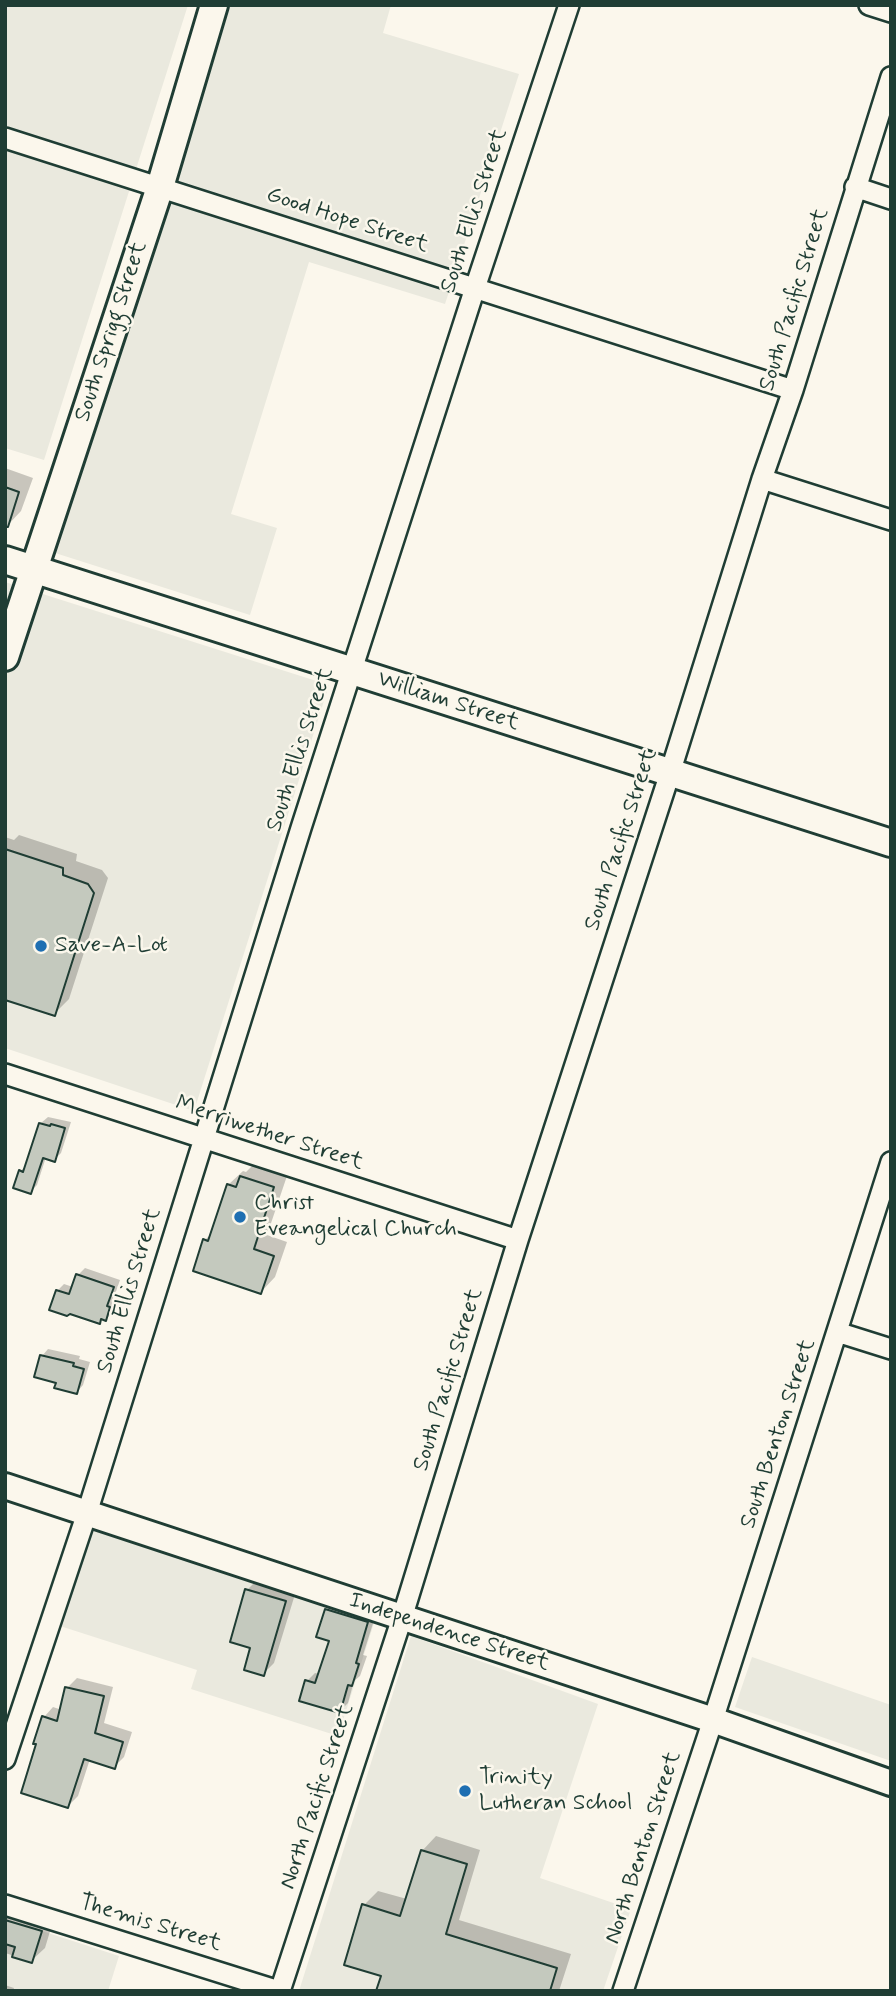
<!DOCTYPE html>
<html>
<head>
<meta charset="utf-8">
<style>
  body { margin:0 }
  #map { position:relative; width:896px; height:1996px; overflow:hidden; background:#fbf7ec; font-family:Mynerve,sans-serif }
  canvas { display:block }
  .frame { position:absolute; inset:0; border:7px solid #1f3d34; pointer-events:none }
</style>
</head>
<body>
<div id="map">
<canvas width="896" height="1996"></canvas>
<div class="frame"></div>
</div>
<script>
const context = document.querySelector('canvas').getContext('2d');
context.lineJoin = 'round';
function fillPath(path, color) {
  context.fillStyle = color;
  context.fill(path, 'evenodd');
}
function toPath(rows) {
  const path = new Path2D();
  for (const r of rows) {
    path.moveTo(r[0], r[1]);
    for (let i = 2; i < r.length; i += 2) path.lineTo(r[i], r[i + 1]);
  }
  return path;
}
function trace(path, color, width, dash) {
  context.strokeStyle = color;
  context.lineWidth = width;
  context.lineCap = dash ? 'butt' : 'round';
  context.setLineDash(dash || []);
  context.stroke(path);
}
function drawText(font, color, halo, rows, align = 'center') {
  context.font = font + ' Mynerve,sans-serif';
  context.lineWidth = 5;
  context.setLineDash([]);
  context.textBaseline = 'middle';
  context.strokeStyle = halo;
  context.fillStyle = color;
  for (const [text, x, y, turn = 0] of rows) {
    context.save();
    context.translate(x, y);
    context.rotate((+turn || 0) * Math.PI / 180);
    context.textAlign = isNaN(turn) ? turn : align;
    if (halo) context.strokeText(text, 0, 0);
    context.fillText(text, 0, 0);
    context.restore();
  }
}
const built = toPath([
  [5,5,188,5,44,460,5,448],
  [227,5,391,5,383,33,519,74,445,304,309,262,231,514,277,528,250,615,52,552],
  [5,582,329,685,194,1111,5,1048],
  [91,1529,375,1620,338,1736,191,1689,197,1670,60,1626],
  [411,1636,598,1704,540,1878,631,1909,603,1991,299,1991],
  [752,1657,891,1705,891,1761,735,1707],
  [5,1919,119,1956,108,1991,5,1991]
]);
const shadow = toPath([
  [5,468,33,478,21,511,7,526,5,525],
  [19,835,77,854,76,861,102,870,108,878,69,999,54,1014,5,998,5,837,14,840],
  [48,1117,71,1122,61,1153,54,1160,46,1157,37,1185,30,1192,21,1171,27,1164,41,1123],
  [256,1162,288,1173,267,1235,287,1242,275,1277,261,1292,205,1240,213,1232,228,1185,243,1171,246,1172],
  [85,1268,120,1280,113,1300,116,1301,113,1312,106,1319,103,1318,99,1322,57,1291,64,1284,73,1287,78,1275],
  [48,1349,80,1356,79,1359,90,1362,83,1385,77,1392,42,1356],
  [258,1579,296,1591,274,1663,263,1674,252,1647,247,1590],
  [335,1602,376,1614,363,1655,367,1656,360,1676,354,1681,348,1703,340,1711,307,1681,315,1673,320,1674,332,1640,326,1610],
  [77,1678,113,1687,104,1723,132,1732,124,1757,114,1767,90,1759,78,1796,68,1806,44,1717,53,1707,62,1710,67,1688],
  [436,1836,480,1850,459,1920,571,1954,559,1991,378,1991,383,1975,364,1905,378,1891,407,1899,422,1851],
  [5,1903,54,1918,45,1948,31,1961,5,1953],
  [5,1985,14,1988,13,1991,5,1991]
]);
const building = toPath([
  [5,487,19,492,8,527,5,527,5,487],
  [5,849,63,868,63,875,88,884,94,893,55,1016,5,1000,5,849],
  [39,1123,50,1126,51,1124,65,1128,55,1162,43,1158,31,1194,13,1188,19,1170,23,1172,39,1123],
  [240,1176,274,1187,254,1249,274,1256,261,1294,193,1271,203,1239,208,1241,227,1184,236,1187,240,1176],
  [76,1274,114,1287,107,1306,110,1307,106,1321,101,1319,100,1324,70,1314,67,1316,49,1310,56,1290,69,1294,76,1274],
  [40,1355,74,1363,73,1366,84,1369,77,1394,54,1388,56,1383,34,1377,40,1355],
  [245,1589,286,1601,264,1676,244,1670,250,1648,230,1642,245,1589],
  [325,1609,368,1622,356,1663,359,1664,352,1686,348,1685,340,1713,299,1701,305,1680,315,1683,329,1641,316,1637,325,1609],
  [65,1687,104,1696,95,1733,123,1742,115,1769,84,1759,68,1808,21,1793,36,1744,33,1744,42,1716,57,1721,65,1687],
  [421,1850,467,1864,446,1934,557,1968,550,1991,376,1991,381,1976,344,1965,362,1904,400,1916,421,1850],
  [5,1920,42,1931,32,1963,12,1957,15,1947,5,1944,5,1920]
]);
const minor = toPath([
  [869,5,891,12],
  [5,138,793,390],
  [855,187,891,199],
  [762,479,891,520],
  [5,1074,518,1240],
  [837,1332,891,1349],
  [5,1759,87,1513,301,828,475,288,569,5],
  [5,1905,279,1991],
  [280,1991,402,1618,518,1240,670,773,762,479,793,390,891,77],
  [623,1991,713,1720,891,1162]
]);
const tertiary = toPath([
  [5,1486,713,1720,891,1783]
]);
const secondary = toPath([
  [5,560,891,843],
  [5,657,160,187,214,5]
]);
const markers = [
  [41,946,7,"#1f6fb2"],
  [240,1217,7,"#1f6fb2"],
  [465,1791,7,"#1f6fb2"]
];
const streetNames = [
  ["South Ellis Street",475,211,-72],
  ["Good Hope Street",347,221,18],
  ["South Pacific Street",795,300,-73],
  ["South Sprigg Street",112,332,-72],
  ["William Street",448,702,18],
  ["South Ellis Street",301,750,-72],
  ["South Pacific Street",622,840,-72],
  ["Merriwether Street",269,1134,18],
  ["South Ellis Street",130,1291,-73],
  ["South Pacific Street",449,1380,-73],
  ["South Benton Street",779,1434,-72],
  ["Independence Street",449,1633,18],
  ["North Pacific Street",318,1797,-72],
  ["North Benton Street",644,1848,-72],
  ["Themis Street",150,1924,17]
];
const poiNames = [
  ["Save-A-Lot",55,946],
  ["Christ",254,1204],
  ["Eveangelical Church",254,1230],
  ["Trinity",479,1778],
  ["Lutheran School",479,1804]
];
fillPath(built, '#eae9de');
fillPath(shadow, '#0003');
fillPath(building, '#c4c9be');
trace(building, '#1f3d34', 2);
trace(minor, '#1f3d34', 24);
trace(tertiary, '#1f3d34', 30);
trace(secondary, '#1f3d34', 32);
trace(minor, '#fbf7ec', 19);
trace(tertiary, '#fbf7ec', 24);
trace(secondary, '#fbf7ec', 26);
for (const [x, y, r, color] of markers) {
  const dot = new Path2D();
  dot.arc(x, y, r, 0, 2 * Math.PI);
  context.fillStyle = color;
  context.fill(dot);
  trace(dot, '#fbf7ec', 2.5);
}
drawText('23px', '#1f3d34', '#fbf7ec', streetNames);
drawText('23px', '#1f3d34', '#fbf7ec', poiNames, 'left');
</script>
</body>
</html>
